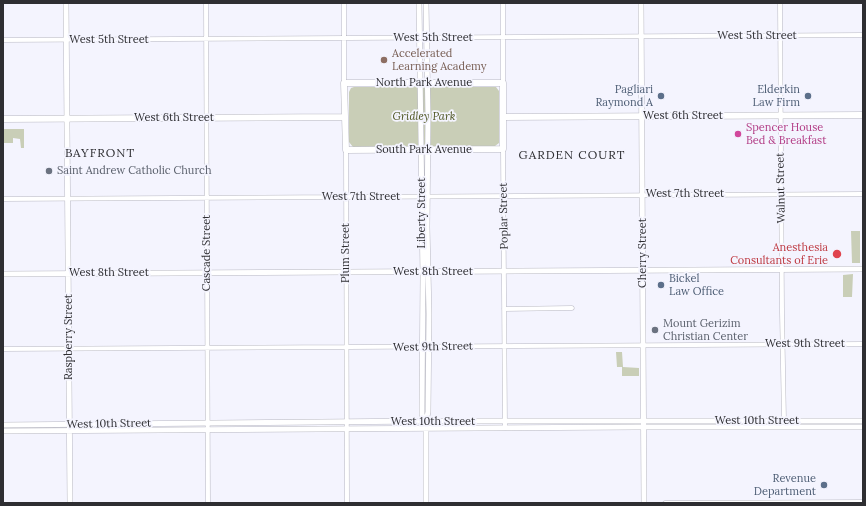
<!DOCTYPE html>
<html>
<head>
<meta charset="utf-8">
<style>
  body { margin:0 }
  #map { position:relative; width:866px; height:506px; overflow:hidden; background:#f4f4fe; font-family:Lora,serif }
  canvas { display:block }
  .frame { position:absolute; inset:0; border:4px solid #2e2e32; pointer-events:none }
</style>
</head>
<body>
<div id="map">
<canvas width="866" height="506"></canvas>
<div class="frame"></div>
</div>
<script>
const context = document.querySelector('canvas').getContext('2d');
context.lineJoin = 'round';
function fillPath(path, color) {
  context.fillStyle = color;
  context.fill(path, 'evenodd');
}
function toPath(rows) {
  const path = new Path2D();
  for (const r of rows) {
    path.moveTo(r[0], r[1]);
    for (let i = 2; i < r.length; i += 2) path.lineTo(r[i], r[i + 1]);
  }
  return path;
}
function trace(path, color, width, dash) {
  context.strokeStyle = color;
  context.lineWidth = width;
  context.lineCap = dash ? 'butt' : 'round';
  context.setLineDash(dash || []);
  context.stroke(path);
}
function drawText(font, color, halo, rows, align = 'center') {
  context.font = font + ' Lora,serif';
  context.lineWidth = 3.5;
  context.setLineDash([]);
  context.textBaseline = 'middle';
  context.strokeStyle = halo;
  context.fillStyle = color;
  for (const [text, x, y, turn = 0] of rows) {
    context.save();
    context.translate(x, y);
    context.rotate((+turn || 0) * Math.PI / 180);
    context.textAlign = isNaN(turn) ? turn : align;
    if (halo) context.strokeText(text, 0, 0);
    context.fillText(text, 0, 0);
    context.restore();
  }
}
const green = toPath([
  [354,87,496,87,499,91,499,143,495,146,353,147,349,142,349,92,351,88],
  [3,129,24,129,24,148,21,148,20,139,13,138,13,143,3,143],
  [851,231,860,231,860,263,852,263],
  [853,274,852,297,843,297,843,275],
  [616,352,622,352,623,367,639,368,639,376,622,376,622,367,617,367]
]);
const minor = toPath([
  [206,3,208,503],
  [344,3,344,83],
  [503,3,503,83],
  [780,3,782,312,784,421],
  [3,40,863,35],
  [503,149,505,428],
  [346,150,347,503],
  [3,199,863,194],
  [504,309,572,308],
  [3,349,863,344],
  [665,503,863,502]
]);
const tertiary = toPath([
  [66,3,70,503],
  [419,3,423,277,422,405,422,415,426,421],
  [641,3,644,503],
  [3,274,863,269],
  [3,425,426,421,863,421],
  [3,431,636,427,863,427],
  [426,503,426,421,428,412,429,314,427,227,428,117,426,3]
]);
const secondary = toPath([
  [344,83,503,83,503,149,346,150,344,83],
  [503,117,863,115],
  [3,119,345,117]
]);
const markers = [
  [384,60,4,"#8d6e63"],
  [661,96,4,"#5c6f8a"],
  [808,96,4,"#5c6f8a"],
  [738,134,4,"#d1479c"],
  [49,171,4,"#6b7280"],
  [837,254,5,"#e0444e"],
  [661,285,4,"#5c6f8a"],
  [655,330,4,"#6b7280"],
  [824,485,4,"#5c6f8a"]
];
const streetNames = [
  ["West 5th Street",757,36],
  ["West 5th Street",433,38],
  ["West 5th Street",109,40],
  ["North Park Avenue",424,83],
  ["West 6th Street",683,116],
  ["West 6th Street",174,118],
  ["South Park Avenue",424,150],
  ["Walnut Street",781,188,-91],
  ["West 7th Street",685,194],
  ["West 7th Street",361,197],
  ["Liberty Street",422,213,-90],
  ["Poplar Street",504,216,-91],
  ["Cascade Street",207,253,-90],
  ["Plum Street",346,253,-90],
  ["Cherry Street",643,253,-90],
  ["West 8th Street",433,272],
  ["West 8th Street",109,273],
  ["Raspberry Street",69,337,-90],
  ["West 9th Street",805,344],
  ["West 9th Street",433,347,-1],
  ["West 10th Street",757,421],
  ["West 10th Street",433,422],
  ["West 10th Street",109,424,-1]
];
const educationNames = [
  ["Accelerated",392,54],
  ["Learning Academy",392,67]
];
const serviceNames = [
  ["Pagliari",653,90],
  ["Raymond A",653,103],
  ["Elderkin",800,90],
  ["Law Firm",800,103],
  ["Bickel",669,279,"left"],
  ["Law Office",669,292,"left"],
  ["Revenue",816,479],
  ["Department",816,492]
];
const parkNames = [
  ["Gridley Park",424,117]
];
const hotelNames = [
  ["Spencer House",746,128],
  ["Bed & Breakfast",746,141]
];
const worshipNames = [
  ["Saint Andrew Catholic Church",57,171],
  ["Mount Gerizim",663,324],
  ["Christian Center",663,337]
];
const healthNames = [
  ["Anesthesia",828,248],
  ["Consultants of Erie",828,261]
];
const neighbourhoodNames = [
  ["BAYFRONT",100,154],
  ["GARDEN COURT",572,156]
];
fillPath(green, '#c9ceb7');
trace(minor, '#b8b8c2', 5);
trace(tertiary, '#b8b8c2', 6);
trace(secondary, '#b8b8c2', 7);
trace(minor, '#fff', 4);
trace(tertiary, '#fff', 5);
trace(secondary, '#fff', 6);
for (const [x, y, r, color] of markers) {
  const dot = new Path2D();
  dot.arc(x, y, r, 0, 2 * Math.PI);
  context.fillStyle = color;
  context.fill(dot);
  trace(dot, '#f4f4fe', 1.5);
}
drawText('11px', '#2e2e32', '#f4f4fe', streetNames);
drawText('11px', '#785e54', '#f4f4fe', educationNames, 'left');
drawText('11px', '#4e5e75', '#f4f4fe', serviceNames, 'right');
drawText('italic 11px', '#4d5420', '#f4f4fe', parkNames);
drawText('11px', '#b23c85', '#f4f4fe', hotelNames, 'left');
drawText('11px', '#5b616d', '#f4f4fe', worshipNames, 'left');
drawText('11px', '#be3a42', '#f4f4fe', healthNames, 'right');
context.letterSpacing = '1px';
drawText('12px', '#2e2e32', '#f4f4fe', neighbourhoodNames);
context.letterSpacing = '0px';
</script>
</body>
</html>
